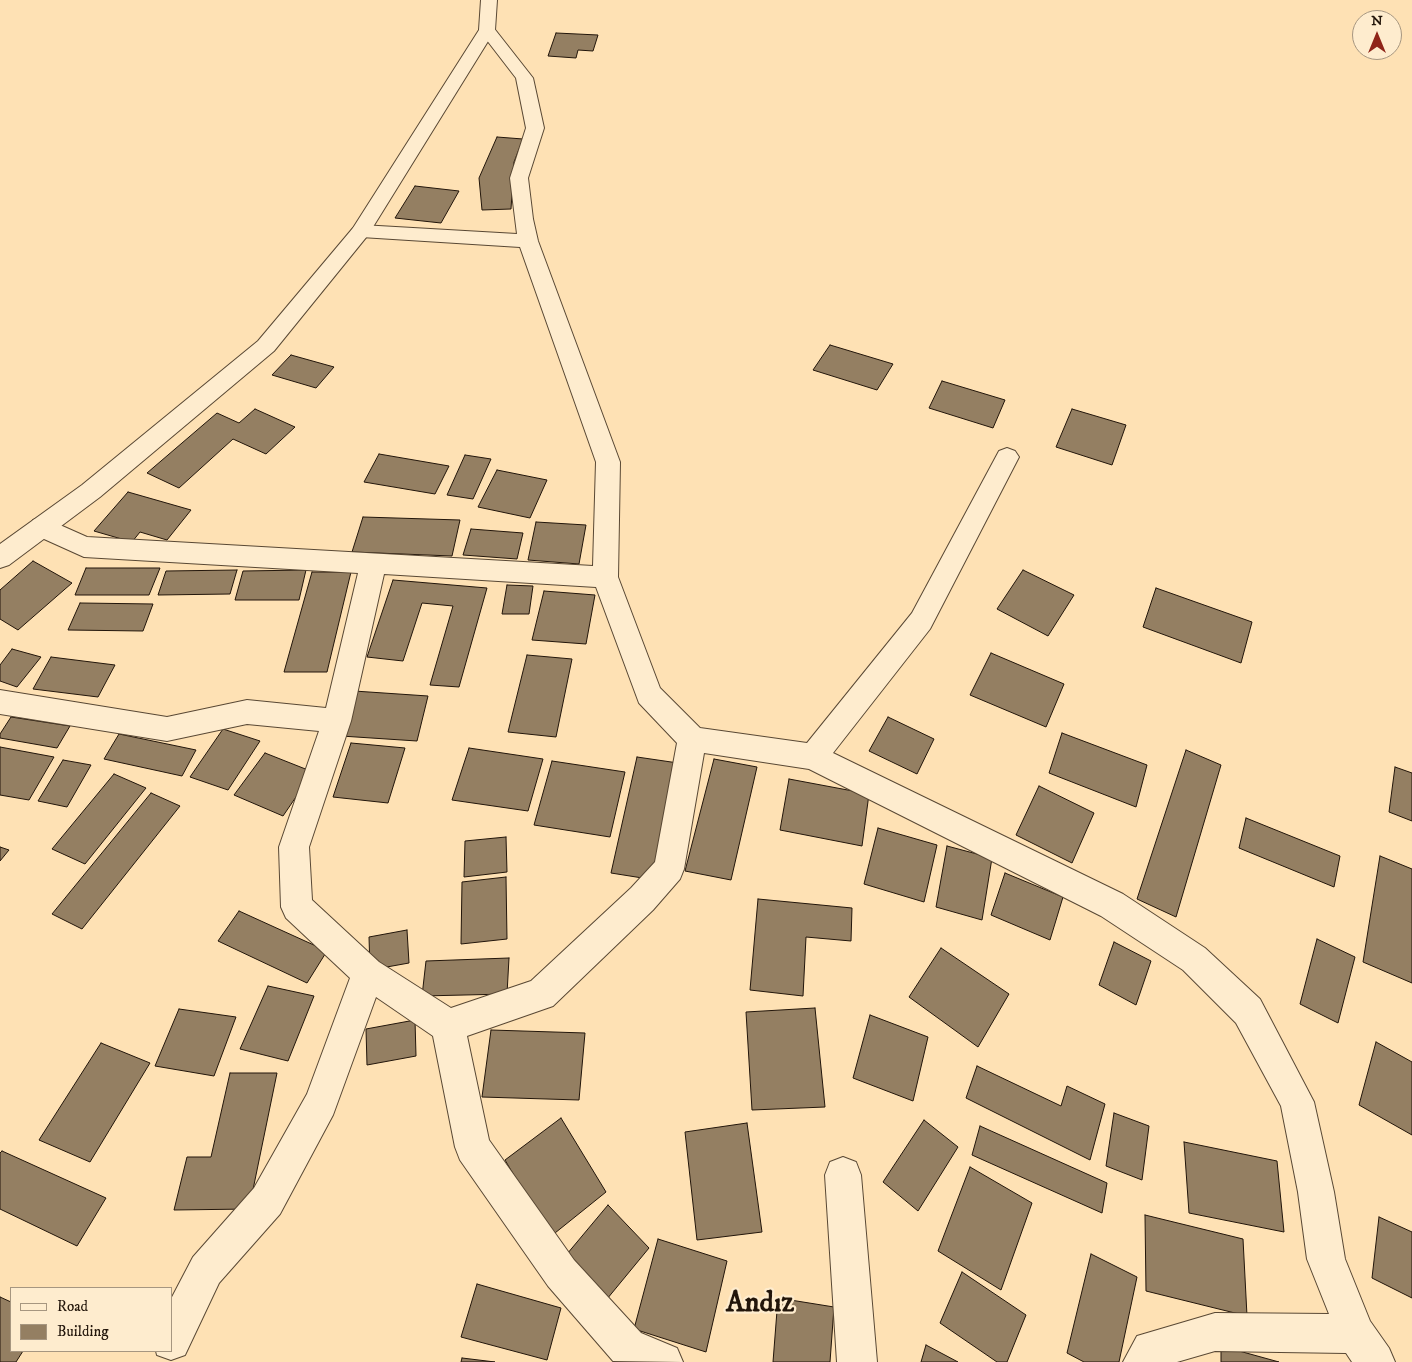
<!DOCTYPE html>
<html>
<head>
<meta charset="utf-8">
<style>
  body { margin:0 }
  #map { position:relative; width:1412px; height:1362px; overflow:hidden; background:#fee1b4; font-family:"IM FELL DW Pica",serif }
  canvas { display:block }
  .legend { position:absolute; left:10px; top:1287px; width:162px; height:65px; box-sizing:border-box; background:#feecce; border:1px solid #a69680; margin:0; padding:6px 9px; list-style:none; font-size:15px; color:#22150a }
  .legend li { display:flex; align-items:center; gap:10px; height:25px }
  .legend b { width:25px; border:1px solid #a69680 }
  .north { position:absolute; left:1352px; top:10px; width:50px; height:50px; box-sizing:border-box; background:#feecce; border:1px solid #a69680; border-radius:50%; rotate:0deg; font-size:14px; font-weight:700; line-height:20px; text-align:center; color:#22150a }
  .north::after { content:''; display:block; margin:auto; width:18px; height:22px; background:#8f2418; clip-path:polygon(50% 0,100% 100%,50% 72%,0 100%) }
</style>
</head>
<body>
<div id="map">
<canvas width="1412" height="1362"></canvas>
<ul class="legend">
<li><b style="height:6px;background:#feecce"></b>Road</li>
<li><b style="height:14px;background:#947f62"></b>Building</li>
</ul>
<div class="north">N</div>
</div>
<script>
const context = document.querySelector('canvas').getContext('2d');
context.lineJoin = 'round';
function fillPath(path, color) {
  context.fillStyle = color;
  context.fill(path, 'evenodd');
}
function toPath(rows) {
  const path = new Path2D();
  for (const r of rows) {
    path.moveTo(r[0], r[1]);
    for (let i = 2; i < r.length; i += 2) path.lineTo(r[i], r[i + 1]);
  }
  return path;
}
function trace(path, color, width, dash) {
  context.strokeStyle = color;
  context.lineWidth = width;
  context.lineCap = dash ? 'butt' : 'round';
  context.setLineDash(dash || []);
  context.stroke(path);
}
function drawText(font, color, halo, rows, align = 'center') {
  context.font = font + ' "IM FELL DW Pica",serif';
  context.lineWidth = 4.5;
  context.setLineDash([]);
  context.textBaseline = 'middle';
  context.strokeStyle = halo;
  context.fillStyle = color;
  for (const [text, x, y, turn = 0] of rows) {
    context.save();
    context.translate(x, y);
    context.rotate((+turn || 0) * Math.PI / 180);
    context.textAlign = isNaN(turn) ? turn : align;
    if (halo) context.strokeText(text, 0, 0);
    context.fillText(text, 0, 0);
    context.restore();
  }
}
const building = toPath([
  [556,33,598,35,593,51,578,50,576,58,548,56,556,33],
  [497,137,523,139,514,162,511,209,482,210,479,178,497,137],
  [415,186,459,191,441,223,395,218,415,186],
  [830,345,893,364,877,390,813,370,830,345],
  [291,355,334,367,316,388,272,375,291,355],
  [942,381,1005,400,993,428,929,408,942,381],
  [255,409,295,427,266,454,233,439,179,488,147,473,217,413,239,423,255,409],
  [1072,409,1126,425,1112,465,1056,447,1072,409],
  [379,454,449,466,435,494,364,482,379,454],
  [465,455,491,459,473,499,447,495,465,455],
  [497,470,547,480,530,518,478,507,497,470],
  [128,492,191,510,167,540,140,532,132,542,94,531,128,492],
  [363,517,460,520,452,556,352,552,363,517],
  [536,522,586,525,579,564,528,560,536,522],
  [471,529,523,533,517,559,463,555,471,529],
  [33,561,72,583,18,630,0,619,0,590,33,561],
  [86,568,160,568,149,595,75,595,86,568],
  [237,570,230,594,158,595,166,571,237,570],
  [306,570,299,600,235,600,243,571,306,570],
  [1023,570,1074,595,1048,636,997,609,1023,570],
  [312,572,351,572,327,672,284,672,312,572],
  [393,580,487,588,459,687,430,685,453,606,422,603,403,661,367,657,393,580],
  [507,585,533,586,529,614,502,614,507,585],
  [1156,588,1252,622,1241,663,1143,627,1156,588],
  [544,591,595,595,586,644,532,640,544,591],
  [80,603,153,604,143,631,68,630,80,603],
  [12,649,41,657,17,687,0,681,0,665,12,649],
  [991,653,1064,684,1046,727,970,695,991,653],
  [527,655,572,659,556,737,508,732,527,655],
  [51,657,115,665,98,697,33,689,51,657],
  [354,691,428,696,417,741,341,736,354,691],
  [11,717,70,726,57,748,0,738,0,734,11,717],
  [888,717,934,739,917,774,869,751,888,717],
  [223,729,260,741,228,790,190,777,223,729],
  [1062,733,1147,765,1136,807,1049,773,1062,733],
  [119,734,196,750,182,776,104,759,119,734],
  [351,743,405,748,388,803,333,797,351,743],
  [0,747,54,757,29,800,0,795,0,747],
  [469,748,543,759,528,811,452,800,469,748],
  [1186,750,1221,765,1176,917,1137,899,1186,750],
  [265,753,313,772,283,816,234,795,265,753],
  [637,757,678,763,655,880,611,873,637,757],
  [714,759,757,767,731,880,685,871,714,759],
  [63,760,91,765,67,807,38,801,63,760],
  [552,761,625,772,610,837,534,825,552,761],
  [1395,767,1412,773,1412,821,1389,812,1395,767],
  [114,774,146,788,85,864,52,849,114,774],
  [789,779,869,794,862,846,780,830,789,779],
  [1039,786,1094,813,1072,863,1016,835,1039,786],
  [151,793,180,806,82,929,52,914,151,793],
  [1246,818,1340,856,1334,887,1239,848,1246,818],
  [878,828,937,845,924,902,864,884,878,828],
  [506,837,507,872,464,877,465,841,506,837],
  [947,846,992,858,982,920,936,907,947,846],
  [0,847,9,850,0,861,0,847],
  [1380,856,1412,869,1412,983,1363,962,1380,856],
  [1005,873,1063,897,1050,940,991,915,1005,873],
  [506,877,507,939,461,944,462,882,506,877],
  [758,899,852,908,851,941,806,937,803,996,750,990,758,899],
  [239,911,327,951,307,983,218,941,239,911],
  [407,930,409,963,370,970,369,937,407,930],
  [1317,939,1355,957,1338,1023,1300,1004,1317,939],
  [1114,942,1151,961,1136,1005,1099,985,1114,942],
  [941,948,1009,994,978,1047,909,997,941,948],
  [509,958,507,994,422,996,426,961,509,958],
  [268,986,314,996,288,1061,240,1049,268,986],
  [815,1008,825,1107,752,1110,746,1012,815,1008],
  [179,1009,236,1017,214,1076,155,1066,179,1009],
  [870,1015,928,1037,913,1101,853,1078,870,1015],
  [415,1020,416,1056,367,1065,366,1029,415,1020],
  [491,1030,585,1033,579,1100,482,1097,491,1030],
  [1376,1042,1412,1062,1412,1135,1359,1105,1376,1042],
  [101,1043,150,1063,90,1162,39,1140,101,1043],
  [977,1066,1061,1106,1067,1086,1105,1104,1090,1160,966,1098,977,1066],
  [230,1073,277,1073,249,1209,174,1210,187,1157,211,1157,230,1073],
  [1114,1113,1149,1126,1142,1180,1106,1166,1114,1113],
  [561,1118,606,1192,550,1237,505,1160,561,1118],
  [924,1120,958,1147,918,1211,883,1182,924,1120],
  [747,1123,762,1232,697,1240,685,1132,747,1123],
  [980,1126,1107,1183,1102,1213,972,1155,980,1126],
  [1184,1142,1277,1161,1284,1232,1189,1213,1184,1142],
  [2,1151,106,1198,77,1246,0,1209,0,1153,2,1151],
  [970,1167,1032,1203,1001,1290,938,1251,970,1167],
  [608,1205,649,1248,607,1299,567,1254,608,1205],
  [1145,1215,1243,1239,1247,1316,1146,1291,1145,1215],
  [1379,1217,1412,1232,1412,1298,1372,1278,1379,1217],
  [658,1239,727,1261,706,1352,634,1329,658,1239],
  [1091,1254,1137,1277,1119,1362,1084,1362,1067,1353,1091,1254],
  [962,1272,1026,1315,1007,1362,997,1362,940,1323,962,1272],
  [477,1284,561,1308,547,1360,461,1337,477,1284],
  [0,1297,11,1302,11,1351,23,1351,16,1362,0,1362,0,1297],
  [778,1298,834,1307,830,1362,773,1362,778,1298],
  [926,1345,958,1362,921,1362,926,1345],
  [1221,1346,1279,1362,1221,1362,1221,1346],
  [462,1358,495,1362,461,1362,462,1358]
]);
const minor = toPath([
  [487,25,493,27,533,78,544,128,528,178,533,219,538,241,620,462,618,577,660,688,700,728,807,743,912,613,999,451,1007,448,1015,451,1019,457,930,629,833,753,1123,894,1205,948,1260,999,1314,1102,1334,1192,1345,1259,1370,1321,1389,1348,1395,1362,1352,1362,1346,1353,1215,1351,1177,1362,1123,1362,1137,1336,1215,1313,1329,1314,1307,1259,1298,1192,1281,1106,1236,1023,1183,970,1101,916,809,769,704,753,684,869,680,879,653,910,553,1006,467,1036,489,1140,574,1260,641,1333,677,1348,683,1362,613,1361,548,1286,460,1160,455,1147,433,1036,376,997,333,1115,280,1214,219,1283,185,1355,171,1360,157,1355,156,1351,171,1351,171,1299,193,1257,254,1188,307,1094,350,978,286,918,281,907,279,847,319,731,247,724,167,741,0,714,0,690,167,717,247,700,326,708,358,573,84,557,33,534,30,527,33,520,42,517,87,537,593,566,596,462,520,247,361,237,354,235,351,231,354,227,361,225,517,234,510,178,526,128,516,78,479,30,481,27,487,25],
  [384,574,596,587,639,703,677,743,655,862,631,888,531,981,451,1008,379,962,312,900,309,847,351,721,384,574],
  [843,1157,856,1162,861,1175,877,1362,837,1362,825,1175,830,1162,843,1157]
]);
const tertiary = toPath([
  [481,0,497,0,495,30,368,235,274,351,100,497,9,565,0,568,0,544,82,485,258,341,353,228,479,30,481,0]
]);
const nearDistrictnames = [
  ["Andız",760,1305]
];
fillPath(building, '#947f62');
trace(building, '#22150a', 1);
trace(minor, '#594834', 2);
trace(tertiary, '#594834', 2);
fillPath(minor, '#feecce');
fillPath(tertiary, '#feecce');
drawText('bold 29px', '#22150a', '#feecce', nearDistrictnames);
</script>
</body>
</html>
